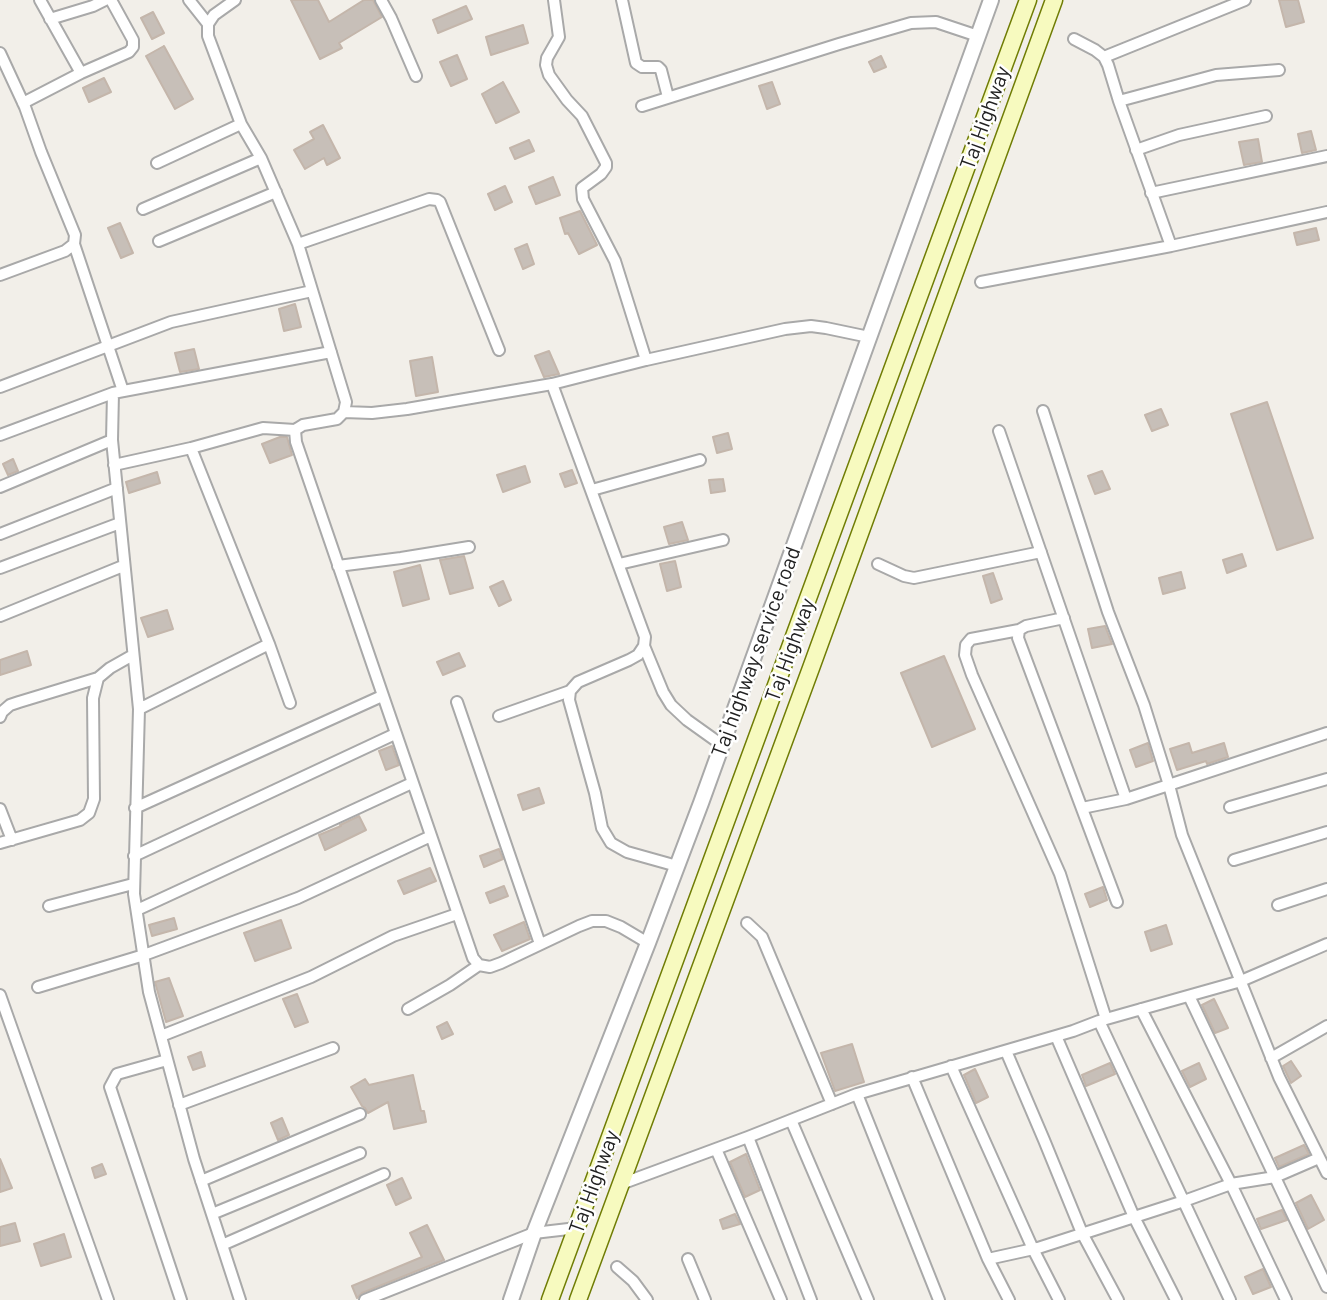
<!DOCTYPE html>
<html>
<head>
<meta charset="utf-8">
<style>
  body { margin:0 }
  canvas { display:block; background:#f2efe9 }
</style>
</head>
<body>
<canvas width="1327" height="1300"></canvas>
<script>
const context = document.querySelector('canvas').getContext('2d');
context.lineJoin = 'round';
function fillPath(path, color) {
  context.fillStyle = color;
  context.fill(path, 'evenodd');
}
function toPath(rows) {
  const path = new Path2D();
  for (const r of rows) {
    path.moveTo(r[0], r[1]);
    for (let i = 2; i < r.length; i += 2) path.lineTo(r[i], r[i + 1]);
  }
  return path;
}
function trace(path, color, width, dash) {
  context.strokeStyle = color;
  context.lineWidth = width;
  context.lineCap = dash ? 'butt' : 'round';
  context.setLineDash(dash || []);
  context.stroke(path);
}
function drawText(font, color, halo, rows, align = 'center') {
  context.font = font + ' Barlow,sans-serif';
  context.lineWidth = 5;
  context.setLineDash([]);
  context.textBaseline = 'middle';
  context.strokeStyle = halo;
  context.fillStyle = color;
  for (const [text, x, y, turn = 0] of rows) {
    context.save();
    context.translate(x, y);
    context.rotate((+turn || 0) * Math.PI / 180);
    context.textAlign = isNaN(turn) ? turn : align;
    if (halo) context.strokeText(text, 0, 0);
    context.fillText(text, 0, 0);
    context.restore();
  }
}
const building = toPath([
  [291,0,318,0,329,22,364,0,373,0,382,17,339,43,342,48,320,59,291,0],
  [1279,0,1298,0,1304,22,1286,27,1279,0],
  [466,6,472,19,438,33,433,20,466,6],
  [153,12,164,33,152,39,141,18,153,12],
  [523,25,528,43,491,55,486,37,523,25],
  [164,46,193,99,175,109,146,56,164,46],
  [457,55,467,79,451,86,440,62,457,55],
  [881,56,886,67,874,72,869,62,881,56],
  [104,78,111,92,89,102,83,88,104,78],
  [503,82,519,112,496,123,482,94,503,82],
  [772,82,780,104,767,109,759,86,772,82],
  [323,125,340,158,327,165,324,158,305,169,294,150,314,139,310,132,323,125],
  [1311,131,1316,150,1302,153,1298,134,1311,131],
  [1258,139,1262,162,1244,165,1239,142,1258,139],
  [529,140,534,151,515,159,510,148,529,140],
  [553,177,560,195,536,204,529,187,553,177],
  [505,186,512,202,495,210,488,194,505,186],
  [580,211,597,245,579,254,568,233,565,234,560,218,580,211],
  [120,223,133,253,121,258,108,228,120,223],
  [1316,228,1319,240,1297,245,1294,233,1316,228],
  [527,244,534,264,523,269,515,249,527,244],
  [295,304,301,327,284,331,279,309,295,304],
  [194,349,199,369,180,372,175,353,194,349],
  [549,351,559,374,544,377,535,356,549,351],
  [432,357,438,392,416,396,410,361,432,357],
  [1267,402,1313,538,1277,550,1231,414,1267,402],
  [1161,409,1168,425,1152,431,1145,415,1161,409],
  [728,433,732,449,717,453,713,437,728,433],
  [280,437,287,437,292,455,270,463,262,444,280,437],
  [13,459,18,471,8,475,3,464,13,459],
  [525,466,530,482,503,492,497,475,525,466],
  [572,470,577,483,565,487,560,474,572,470],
  [1102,471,1110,489,1095,494,1088,476,1102,471],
  [157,472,160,483,129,493,126,482,157,472],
  [723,479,725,491,711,493,709,480,723,479],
  [682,522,688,540,669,544,664,527,682,522],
  [1242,554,1246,566,1227,573,1223,560,1242,554],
  [464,556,473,588,450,594,440,560,464,556],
  [675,561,681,587,667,591,660,564,675,561],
  [420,565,429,599,403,606,394,572,420,565],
  [1181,572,1185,588,1163,594,1159,578,1181,572],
  [993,573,1002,599,991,603,983,576,993,573],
  [503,581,511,600,499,606,490,587,503,581],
  [167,610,173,629,148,637,141,618,167,610],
  [1105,626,1112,644,1092,648,1088,629,1105,626],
  [27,651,31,665,0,675,0,660,27,651],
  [459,653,465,666,443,675,437,662,459,653],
  [944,656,975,729,932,747,901,673,944,656],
  [1148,743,1153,761,1136,767,1130,750,1148,743],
  [1189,743,1192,753,1224,743,1228,757,1207,764,1206,761,1177,770,1170,749,1189,743],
  [392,746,399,765,386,770,379,751,392,746],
  [539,788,544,803,523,810,518,795,539,788],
  [359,816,366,830,325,850,319,835,341,826,340,825,359,816],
  [499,849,503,859,484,867,480,856,499,849],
  [430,868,436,881,404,894,398,881,430,868],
  [504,886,508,896,490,903,486,893,504,886],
  [1103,887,1107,900,1090,907,1085,894,1103,887],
  [174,918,177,929,152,936,149,925,174,918],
  [281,920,291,948,255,961,244,933,281,920],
  [524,922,530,939,502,951,494,935,524,922],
  [1166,925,1172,944,1151,951,1145,932,1166,925],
  [169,978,183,1016,166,1022,155,982,169,978],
  [297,994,308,1022,295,1027,283,999,297,994],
  [1214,999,1228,1028,1215,1033,1202,1005,1214,999],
  [447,1022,453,1034,442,1039,437,1027,447,1022],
  [852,1044,864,1082,835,1091,821,1053,852,1044],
  [201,1052,205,1066,193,1070,188,1057,201,1052],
  [1291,1061,1301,1076,1291,1083,1283,1066,1291,1061],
  [1110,1063,1115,1074,1086,1086,1082,1075,1110,1063],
  [1199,1063,1206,1079,1190,1087,1182,1071,1199,1063],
  [975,1069,988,1097,976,1103,964,1075,975,1069],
  [413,1075,421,1111,424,1111,426,1122,394,1129,388,1102,368,1113,365,1108,362,1106,351,1087,365,1079,369,1085,413,1075],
  [282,1118,289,1135,278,1140,271,1123,282,1118],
  [1304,1145,1309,1154,1279,1167,1275,1158,1304,1145],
  [746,1154,760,1190,745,1197,730,1162,746,1154],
  [0,1159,12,1188,0,1192,0,1159],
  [102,1164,106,1174,95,1178,92,1168,102,1164],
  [402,1178,411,1198,396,1205,387,1185,402,1178],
  [1311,1195,1324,1220,1308,1229,1296,1203,1311,1195],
  [1282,1210,1287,1220,1261,1229,1257,1219,1282,1210],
  [735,1214,740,1224,723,1229,720,1220,735,1214],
  [15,1223,20,1241,0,1246,0,1227,15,1223],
  [427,1225,444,1260,362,1293,357,1298,352,1286,422,1257,410,1233,427,1225],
  [64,1234,71,1257,41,1266,34,1244,64,1234],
  [1263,1269,1271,1287,1253,1294,1245,1277,1263,1269]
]);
const minor = toPath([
  [40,0,81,73],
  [189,0,208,24],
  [235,0,214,15,208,24,208,36,241,124,261,158,298,244,346,402,344,412,337,419,303,425,295,430,296,442,473,958,479,965,490,967,501,963,579,926,592,921,606,921,621,927,648,943],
  [381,0,391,18,416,76],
  [554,0,559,37,547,58,546,65,549,75,567,100,582,116,606,163,606,167,601,174,582,188,583,199,615,261,646,360],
  [622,0,636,63,642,67,658,67,661,70,668,97],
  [50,19,93,6,105,0],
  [1074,39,1095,50,1104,57,1108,65,1119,101,1171,246],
  [0,53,25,107,41,152,75,235,74,244,65,251,0,275],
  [1104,57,1245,0],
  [1119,101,1216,75,1279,70],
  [23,103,81,73,129,52,133,47,133,40,111,0],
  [642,106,839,44,911,23,936,22,978,36],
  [1136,150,1179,135,1266,116],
  [157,163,241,124],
  [1151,193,1327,156],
  [143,209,261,158],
  [159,241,276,192],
  [74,244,123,391],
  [298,244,429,199,437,200,440,202,499,350],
  [981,282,1171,246,1327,212],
  [552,384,645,637,644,646,638,655,629,660,578,682,570,691,569,700,595,793,602,828,611,843,627,852,677,866],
  [0,387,171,322,312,291],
  [113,393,112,440,139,709,134,894,149,992,194,1159,240,1300],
  [1043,411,1108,612,1144,705,1169,785,1182,835,1279,1077,1327,1173],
  [344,412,372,413,407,409,552,384,646,360,785,329,811,326,826,328,869,337],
  [999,431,1126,799],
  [0,435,113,393,331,352],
  [191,448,269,644,290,703],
  [114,465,191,448,263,428,295,430],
  [0,487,112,440],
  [592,490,700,460],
  [0,534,117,488],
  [619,564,723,540],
  [878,564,904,576,914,578,1041,552],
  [338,566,401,558,469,547],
  [0,568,120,523],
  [0,616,123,566],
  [1064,618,1026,626,1019,630,1018,638,1117,902],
  [1019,630,971,639,966,645,965,655,972,675,1060,874,1106,1019],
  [644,646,663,692,671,705,687,720,722,745],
  [457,702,540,944],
  [139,709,269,644],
  [499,716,570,691],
  [0,717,2,712,10,705,19,702,98,678],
  [1230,807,1327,779],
  [135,808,382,696],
  [1082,808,1126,799,1327,733],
  [0,809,12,840],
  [0,843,80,820,89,813,94,799,93,698,98,678,110,668,133,655],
  [134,856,395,734],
  [1234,860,1327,832],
  [1278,905,1327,889],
  [49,906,133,884],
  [137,910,412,783],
  [747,923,762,937,832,1104],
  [38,987,144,955,298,898,431,836],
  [0,995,108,1300],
  [1189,996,1327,1287],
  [408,1009,450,985,479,965],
  [1141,1009,1231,1184,1286,1300],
  [1099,1021,1230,1300],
  [161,1036,311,977,393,936,457,914],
  [1056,1036,1134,1217,1176,1300],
  [1006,1051,1044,1140,1082,1233,1118,1300],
  [1271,1058,1327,1026],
  [167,1060,117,1074,110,1087,181,1300],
  [951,1066,1033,1249,1059,1300],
  [912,1077,988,1259,1009,1300],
  [857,1094,1073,1031,1099,1021,1241,981,1327,944],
  [179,1105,333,1048],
  [791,1120,868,1300],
  [748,1137,811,1300],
  [716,1149,781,1300],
  [201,1181,360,1114],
  [621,1184,748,1137,857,1094,939,1300],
  [212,1214,360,1153],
  [222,1245,384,1174],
  [688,1259,705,1300],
  [988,1259,1038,1248,1184,1201,1231,1184,1275,1177,1319,1158],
  [617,1267,633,1281,647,1300],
  [365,1300,534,1233,577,1228]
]);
const tertiary = toPath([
  [511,1300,534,1233,648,943,701,803,991,0]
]);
const secondary = toPath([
  [550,1300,1028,0],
  [578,1300,811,668,1054,0]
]);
const streetNames = [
  ["Taj Highway",985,118,-70],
  ["Taj Highway",790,650,-70],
  ["Taj highway service road",756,652,-70],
  ["Taj Highway",594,1182,-70]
];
fillPath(building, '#c7bfb8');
trace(building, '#c4b6ab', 2);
trace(minor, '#a9a9a9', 14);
trace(tertiary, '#a9a9a9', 18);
trace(secondary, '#707d05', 19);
trace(minor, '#fff', 10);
trace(tertiary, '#fff', 14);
trace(secondary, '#f7fabf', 16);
drawText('21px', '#222', '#fff', streetNames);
</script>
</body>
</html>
